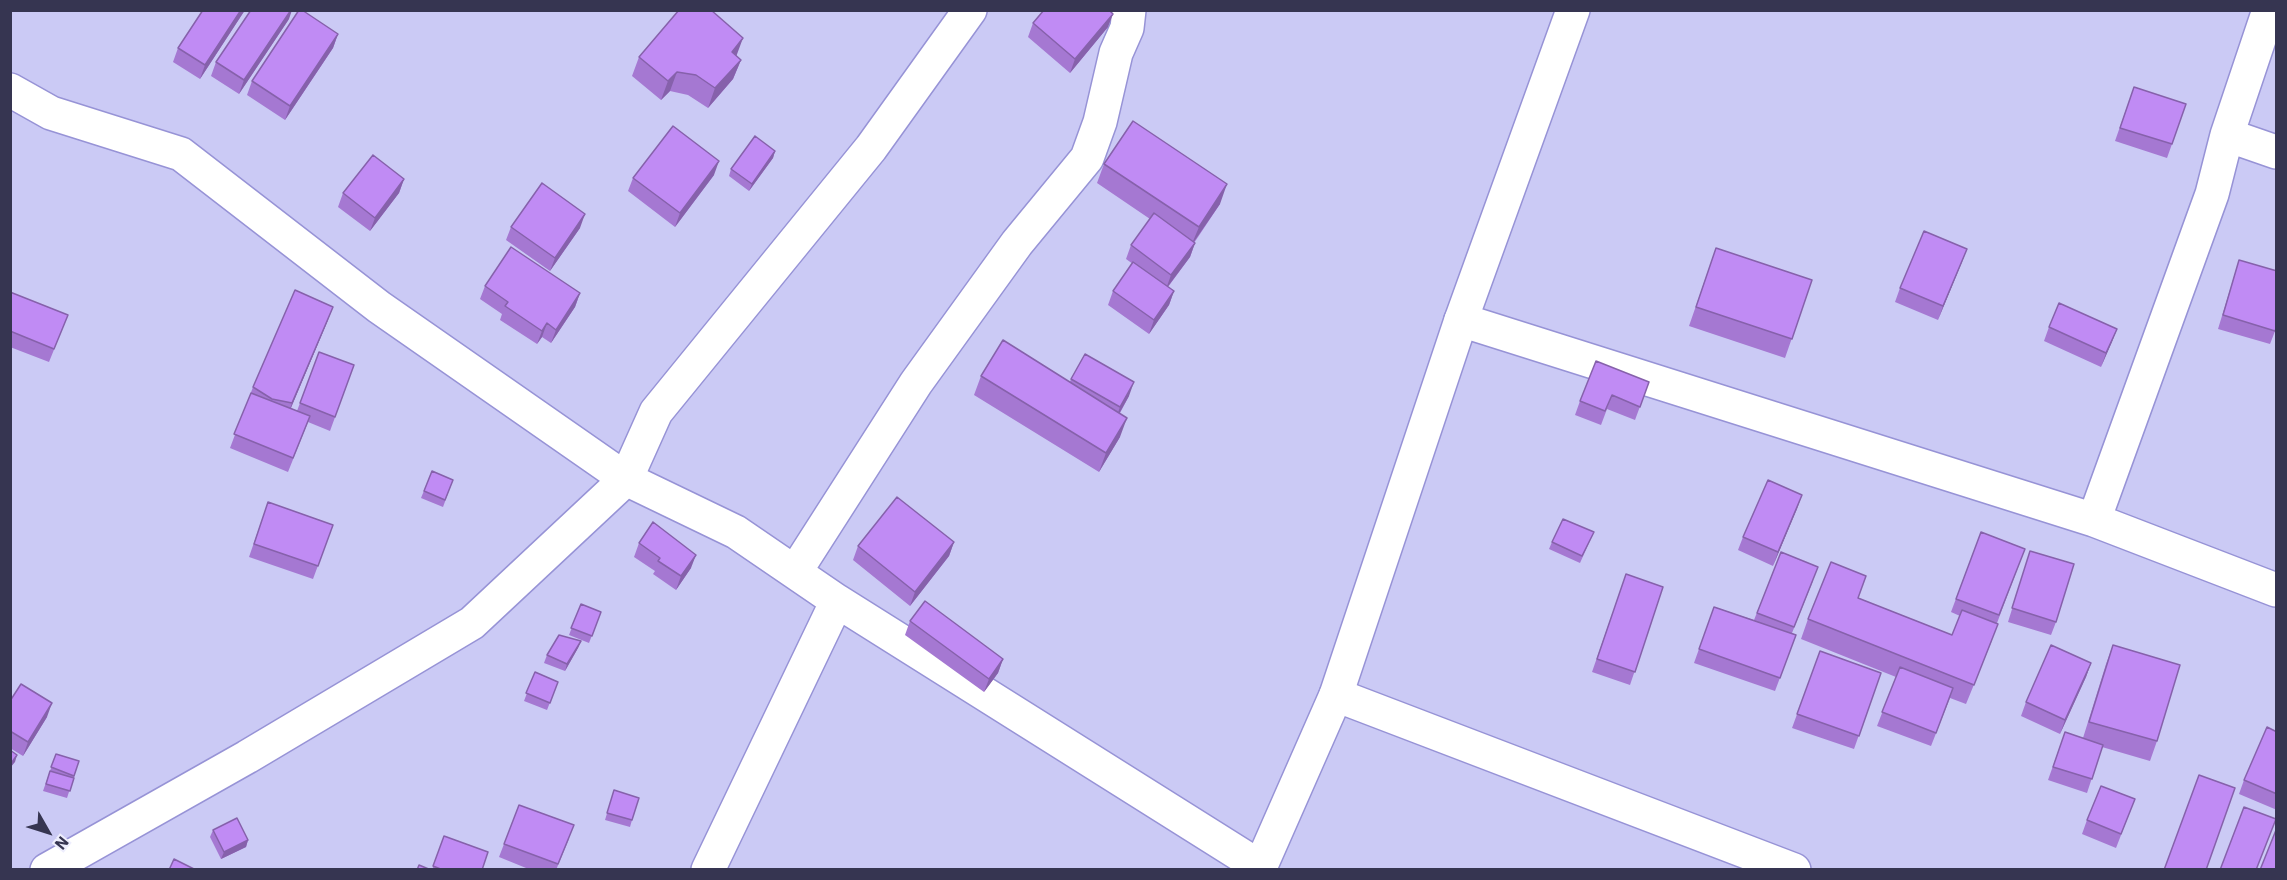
<!DOCTYPE html>
<html>
<head>
<meta charset="utf-8">
<style>
  body { margin:0 }
  #map { position:relative; width:2287px; height:880px; overflow:hidden; background:#cbcaf5; font-family:"IBM Plex Sans",sans-serif }
  canvas { display:block }
  .frame { position:absolute; inset:0; border:12px solid #363551; pointer-events:none }
  .north { position:absolute; left:18px; top:802px; width:60px; height:60px; -webkit-text-stroke:4px #eeeefd; paint-order:stroke; rotate:129deg; font-size:16px; font-weight:700; line-height:24px; text-align:center; color:#363551 }
  .north::after { content:''; display:block; margin:auto; width:21px; height:27px; background:#363551; clip-path:polygon(50% 0,100% 100%,50% 72%,0 100%) }
</style>
</head>
<body>
<div id="map">
<canvas width="2287" height="880"></canvas>
<div class="frame"></div>
<div class="north">N</div>
</div>
<script>
const context = document.querySelector('canvas').getContext('2d');
context.lineJoin = 'round';
function toPath(rows) {
  const path = new Path2D();
  for (const r of rows) {
    path.moveTo(r[0], r[1]);
    for (let i = 2; i < r.length; i += 2) path.lineTo(r[i], r[i + 1]);
  }
  return path;
}
function trace(path, color, width, dash) {
  context.strokeStyle = color;
  context.lineWidth = width;
  context.lineCap = dash ? 'butt' : 'round';
  context.setLineDash(dash || []);
  context.stroke(path);
}
function fillPath(path, color) {
  context.fillStyle = color;
  context.fill(path, 'evenodd');
}
const minor = toPath([
  [10,90,51,113,181,154,379,307,626,479,736,532,837,601,1260,867],
  [2227,135,2269,10],
  [1461,320,2094,520,2212,194,2227,135,2276,152],
  [2094,520,2276,590],
  [795,572,916,383,1017,243,1087,158,1100,122,1116,53,1127,28,1129,10],
  [1336,695,1794,870],
  [47,870,247,757,472,623,626,479,656,412,871,148,970,10],
  [708,870,837,601]
]);
const tertiary = toPath([
  [1259,870,1336,695,1461,320,1573,10]
]);
const wall = toPath([
  [203,10,245,10,200,79,173,62,178,48],
  [289,19,239,94,211,76,216,62],
  [1033,23,1108,27,1070,73,1028,37],
  [338,34,333,48,285,120,247,95,252,81],
  [736,56,741,60,733,79,708,108,688,95,670,91,661,100,632,76,639,57],
  [2134,87,2172,144,2167,158,2115,141],
  [775,151,773,158,749,191,729,176,731,169],
  [1104,164,1220,204,1194,243,1195,243,1190,257,1168,287,1174,291,1169,305,1149,334,1108,305,1113,291,1133,264,1126,259,1131,245,1150,219,1097,183],
  [714,175,675,227,628,191,633,178],
  [404,179,399,193,370,231,338,207,343,193],
  [511,227,580,228,550,271,506,240],
  [1716,248,1812,280,1785,358,1689,326],
  [1967,249,1938,320,1895,302,1900,288],
  [2239,260,2277,326,2270,344,2218,329],
  [485,286,580,293,575,307,551,343,542,337,537,344,500,320,502,314,480,299],
  [10,292,68,315,49,362,10,347],
  [328,320,291,408,297,411,319,352,354,365,330,431,308,422,288,472,230,448,253,387],
  [2049,327,2117,329,2101,367,2044,341],
  [981,376,1070,382,1071,379,1129,396,1120,413,1120,437,1099,472,974,395],
  [1649,382,1635,420,1607,409,1601,425,1575,415,1580,401],
  [432,471,453,480,443,507,421,498],
  [1802,495,1773,566,1738,550,1743,537],
  [268,502,333,525,313,579,249,557],
  [1594,532,1580,563,1549,549,1552,542],
  [1981,532,2025,549,1997,623,1991,643,1966,704,1950,698,1931,746,1877,726,1896,677,1801,639,1808,619,1858,598,1952,635,1960,616,1951,612],
  [954,542,949,556,910,606,853,560,858,546],
  [639,543,691,568,676,590,653,574,655,571,634,557],
  [2030,551,2056,622,2051,635,2008,622],
  [1781,552,1813,581,1792,633,1796,635,1775,691,1694,663,1714,607,1754,620],
  [1626,574,1663,587,1630,685,1592,672],
  [581,604,601,612,589,643,569,635],
  [910,621,1003,659,998,673,984,692,905,635],
  [581,641,578,648,565,671,544,663,547,655],
  [2113,645,2157,741,2150,761,2102,747,2087,793,2048,780,2065,732,2083,738,2106,664],
  [1820,651,1881,673,1854,749,1792,728],
  [2091,663,2086,677,2060,734,2021,716,2026,702],
  [535,672,558,682,547,710,524,701],
  [10,701,47,717,23,756,10,748],
  [2277,732,2277,810,2239,794,2244,780],
  [56,754,79,761,67,798,43,791],
  [614,790,632,820,630,827,605,820],
  [2135,799,2116,848,2082,834,2087,820],
  [519,805,569,839,556,870,531,870,499,857],
  [213,830,248,840,246,847,221,859,210,837],
  [444,836,482,870,432,870]
]);
const shadedWall = toPath([
  [241,10,245,10,200,79,205,65],
  [291,10,292,10,289,19,239,94,244,80],
  [1113,14,1108,27,1070,73,1075,59],
  [338,34,333,48,285,120,290,106],
  [743,38,736,57,732,52],
  [741,60,733,79,708,108,715,88],
  [677,72,670,91,661,100,668,81],
  [775,151,773,158,749,191,752,184],
  [719,161,714,175,675,227,680,213],
  [404,179,399,193,370,231,375,218],
  [1227,184,1220,204,1191,246,1199,227],
  [585,214,580,228,550,271,555,258],
  [1195,243,1190,257,1166,289,1171,275],
  [1967,249,1962,262,1938,320,1943,306],
  [1174,291,1169,305,1149,334,1154,320],
  [580,293,575,307,551,343,556,330],
  [333,307,328,320,287,417,292,403],
  [547,323,542,337,537,344,542,331],
  [2117,329,2112,342,2101,367,2106,353],
  [1134,382,1129,396,1115,421,1120,407],
  [1127,418,1120,437,1099,472,1106,453],
  [1802,495,1797,509,1773,566,1778,552],
  [954,542,949,556,910,606,915,592],
  [696,555,691,568,676,590,681,576],
  [581,641,578,648,565,671,567,664],
  [1003,659,998,673,984,692,989,679],
  [2091,663,2086,677,2060,734,2065,720],
  [52,703,47,717,23,756,28,742],
  [17,755,15,762,10,768,10,765],
  [248,840,246,847,221,859,224,852]
]);
const building = toPath([
  [203,10,241,10,205,65,178,48,203,10],
  [251,10,291,10,244,80,216,62,251,10],
  [299,10,302,10,338,34,290,106,252,81,299,10],
  [679,10,711,10,743,38,732,52,741,60,715,88,696,75,677,72,668,81,639,57,679,10],
  [1044,10,1109,10,1113,14,1075,59,1033,23,1044,10],
  [2134,87,2186,104,2172,144,2120,128,2134,87],
  [1133,121,1227,184,1199,227,1104,164,1133,121],
  [673,126,719,161,680,213,633,178,673,126],
  [755,136,775,151,752,184,731,169,755,136],
  [373,155,404,179,375,218,343,193,373,155],
  [542,183,585,214,555,258,511,227,542,183],
  [1154,213,1195,243,1171,275,1131,245,1154,213],
  [1924,231,1967,249,1943,306,1900,288,1924,231],
  [511,247,580,293,556,330,547,323,542,331,505,306,508,302,485,286,511,247],
  [1716,248,1812,280,1792,339,1696,307,1716,248],
  [2239,260,2277,271,2277,326,2275,331,2223,315,2239,260],
  [1133,262,1174,291,1154,320,1113,291,1133,262],
  [295,290,333,307,292,403,272,399,253,387,295,290],
  [10,292,68,315,54,349,10,331,10,292],
  [2059,303,2117,329,2106,353,2049,327,2059,303],
  [1003,340,1127,418,1106,453,981,376,1003,340],
  [319,352,354,365,335,417,300,403,319,352],
  [1085,354,1134,382,1120,407,1071,379,1085,354],
  [1596,361,1649,382,1640,407,1612,395,1605,411,1580,401,1596,361],
  [251,393,310,416,293,458,234,434,251,393],
  [432,471,453,480,445,500,424,491,432,471],
  [1768,480,1802,495,1778,552,1743,537,1768,480],
  [897,497,954,542,915,592,858,546,897,497],
  [268,502,333,525,318,566,254,544,268,502],
  [1563,519,1594,532,1582,556,1552,542,1563,519],
  [653,522,696,555,681,576,658,561,660,558,639,543,653,522],
  [1981,532,2025,549,1999,615,1956,599,1981,532],
  [2030,551,2074,564,2056,622,2012,608,2030,551],
  [1781,552,1818,567,1794,627,1757,613,1781,552],
  [1831,562,1866,576,1858,598,1952,635,1962,610,1998,624,1974,685,1808,619,1831,562],
  [1626,574,1663,587,1635,672,1597,659,1626,574],
  [925,601,1003,659,989,679,910,621,925,601],
  [581,604,601,612,592,636,571,628,581,604],
  [1714,607,1796,635,1780,678,1699,649,1714,607],
  [559,635,581,641,567,664,547,655,559,635],
  [2051,645,2091,663,2065,720,2026,702,2051,645],
  [2113,645,2180,665,2157,741,2089,722,2113,645],
  [1820,651,1881,673,1859,736,1797,714,1820,651],
  [1900,667,1953,688,1936,733,1882,712,1900,667],
  [535,672,558,682,550,703,526,693,535,672],
  [21,684,52,703,28,742,10,731,10,701,21,684],
  [2267,727,2277,732,2277,794,2244,780,2267,727],
  [2065,732,2103,745,2092,779,2053,767,2065,732],
  [10,750,17,755,10,765,10,750],
  [56,754,79,761,74,776,51,767,56,754],
  [50,771,74,778,70,791,46,784,50,771],
  [2199,775,2235,788,2206,870,2164,870,2199,775],
  [2101,786,2135,799,2121,834,2087,820,2101,786],
  [614,790,639,798,632,820,607,813,614,790],
  [519,805,574,825,558,864,504,844,519,805],
  [2244,807,2276,819,2256,870,2220,870,2244,807],
  [237,818,248,840,224,852,213,830,237,818],
  [2276,830,2277,831,2277,870,2260,870,2276,830],
  [444,836,488,852,482,870,443,870,433,866,444,836],
  [174,859,196,870,169,870,174,859],
  [419,865,431,870,417,870,419,865]
]);
trace(minor, '#9793d6', 36);
trace(tertiary, '#9793d6', 36);
trace(minor, '#fff', 33);
trace(tertiary, '#fff', 33);
fillPath(wall, '#a578d2');
fillPath(shadedWall, '#8661ab');
fillPath(building, '#c08bf4');
trace(building, '#8661ab', 1.5);
</script>
</body>
</html>
